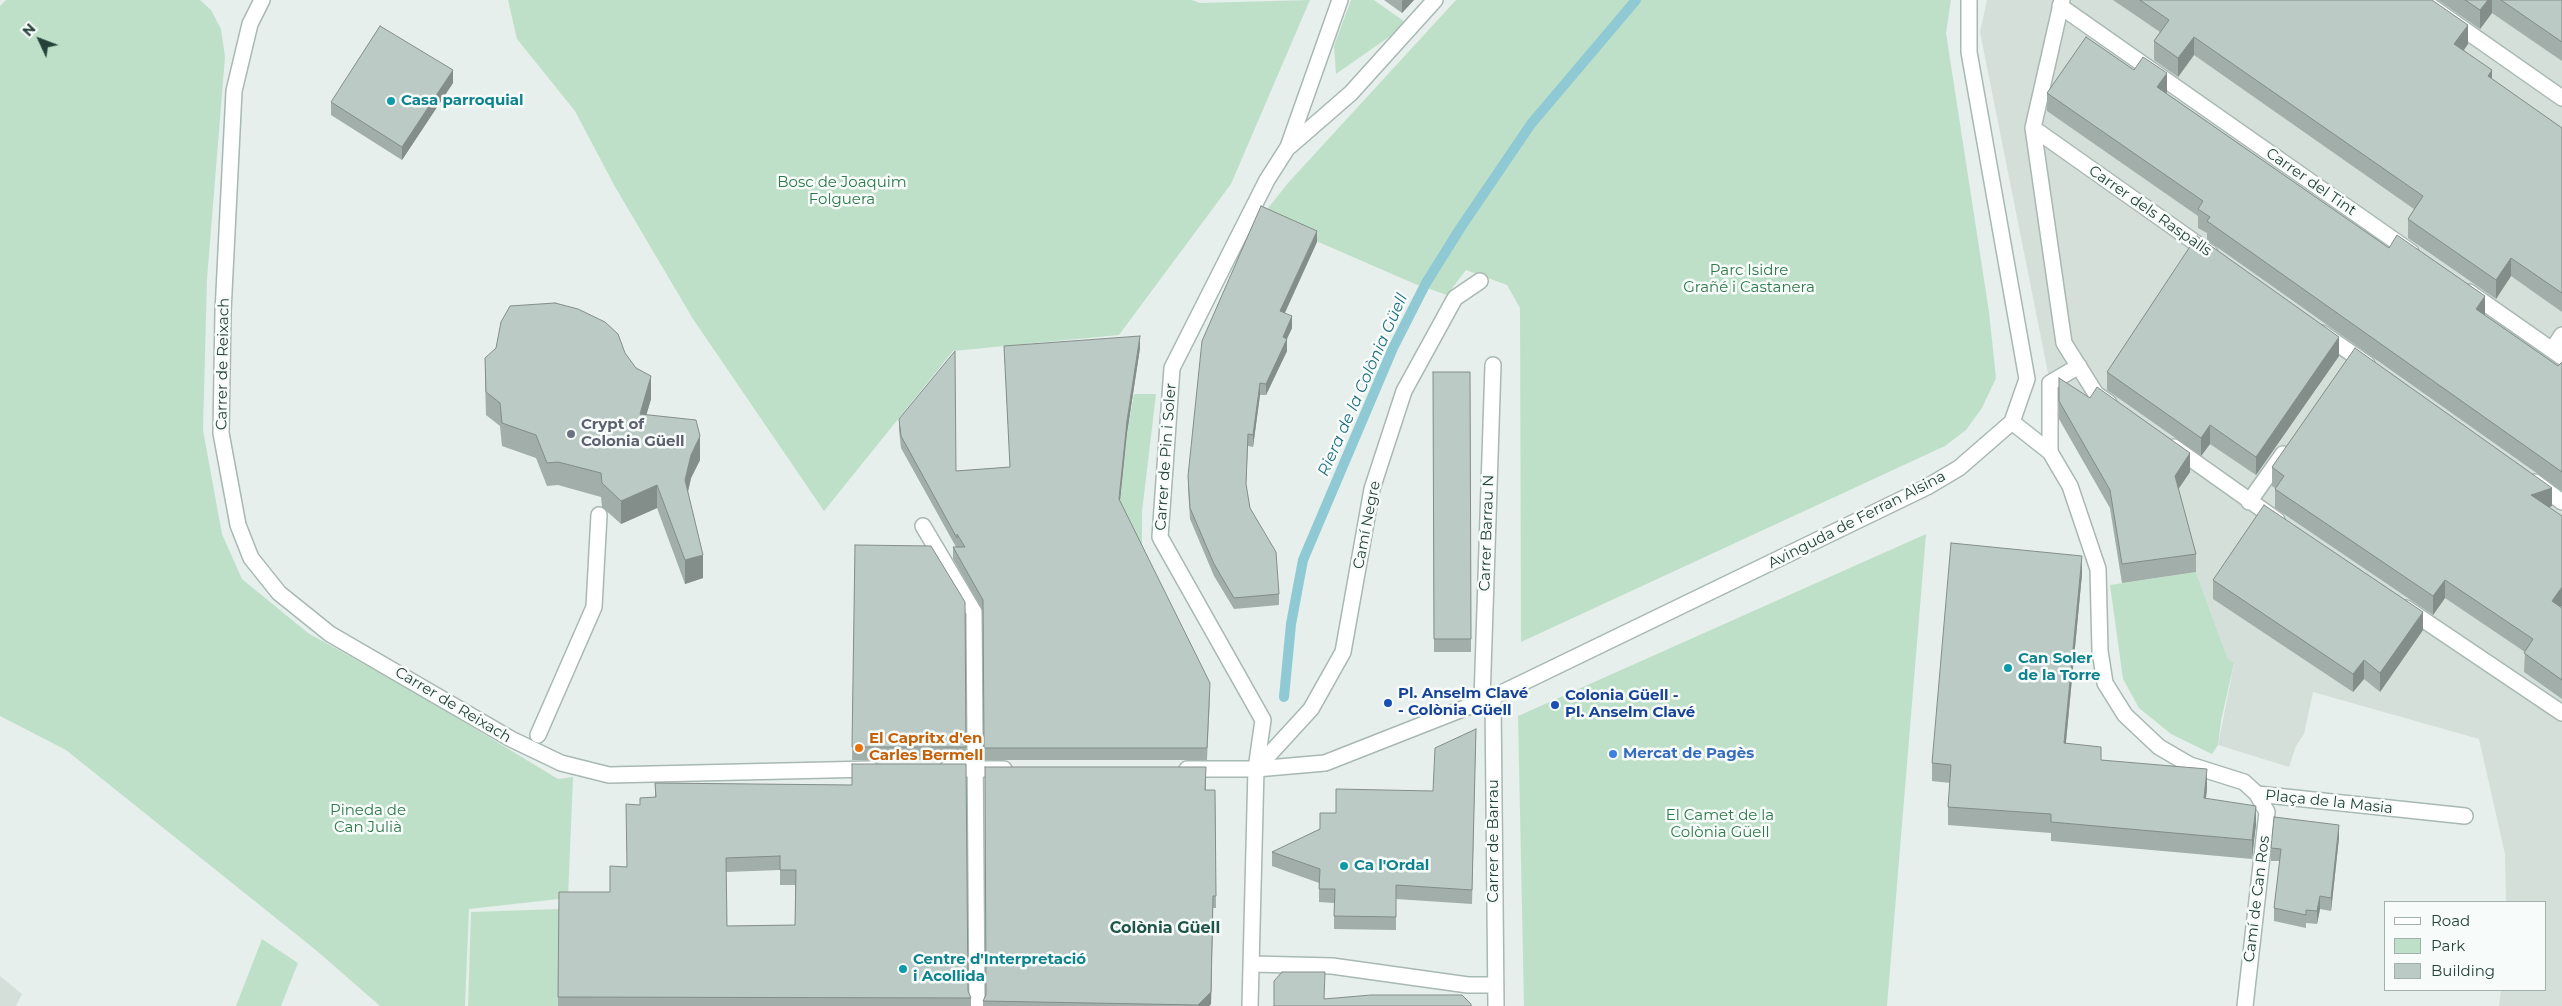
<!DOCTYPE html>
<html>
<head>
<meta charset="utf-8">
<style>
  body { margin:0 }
  #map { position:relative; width:2562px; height:1006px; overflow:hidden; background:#e6efeb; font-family:Montserrat,sans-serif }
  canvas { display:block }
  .legend { position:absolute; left:2384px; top:901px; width:162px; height:90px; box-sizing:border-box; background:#f7fbf9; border:1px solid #a3b1ad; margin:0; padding:6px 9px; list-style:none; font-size:15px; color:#24423a }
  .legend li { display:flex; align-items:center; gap:10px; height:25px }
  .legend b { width:25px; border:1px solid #a3b1ad }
  .north { position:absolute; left:15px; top:15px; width:50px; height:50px; -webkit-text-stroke:4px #f7fbf9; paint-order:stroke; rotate:313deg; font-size:14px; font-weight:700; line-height:20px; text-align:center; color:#24423a }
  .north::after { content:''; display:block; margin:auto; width:18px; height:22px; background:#24423a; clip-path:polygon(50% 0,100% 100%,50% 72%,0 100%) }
</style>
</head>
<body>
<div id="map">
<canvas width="2562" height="1006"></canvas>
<ul class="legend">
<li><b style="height:6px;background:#fff"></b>Road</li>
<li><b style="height:14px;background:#bfe0c8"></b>Park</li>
<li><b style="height:14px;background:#bbcac4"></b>Building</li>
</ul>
<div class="north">N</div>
</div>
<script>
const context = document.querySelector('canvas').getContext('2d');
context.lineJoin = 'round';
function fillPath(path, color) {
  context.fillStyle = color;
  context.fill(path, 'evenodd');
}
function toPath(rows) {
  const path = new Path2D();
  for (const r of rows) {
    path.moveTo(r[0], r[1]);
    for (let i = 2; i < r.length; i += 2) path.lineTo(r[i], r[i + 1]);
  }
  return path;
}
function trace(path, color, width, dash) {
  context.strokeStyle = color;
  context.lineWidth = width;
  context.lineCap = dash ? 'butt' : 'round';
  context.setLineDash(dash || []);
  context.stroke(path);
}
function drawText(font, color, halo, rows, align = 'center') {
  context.font = font + ' Montserrat,sans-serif';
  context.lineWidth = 5;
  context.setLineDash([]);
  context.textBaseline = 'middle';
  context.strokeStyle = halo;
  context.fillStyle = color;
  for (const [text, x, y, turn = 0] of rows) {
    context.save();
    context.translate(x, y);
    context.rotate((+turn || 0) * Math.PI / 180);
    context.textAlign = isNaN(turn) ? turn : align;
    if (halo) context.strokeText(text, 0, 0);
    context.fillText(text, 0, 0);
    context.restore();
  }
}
const built = toPath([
  [1987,0,2562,0,2562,1006,2499,1006,2501,990,2546,990,2546,902,2506,902,2505,854,2479,739,2313,692,2304,734,2296,746,2289,767,2218,745,2234,664,2228,659,2196,572,2122,583,2110,508,2056,413,1980,32],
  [0,976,22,994,16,1006,0,1006]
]);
const green = toPath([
  [6,0,200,0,211,10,221,29,225,57,207,279,203,430,222,534,242,579,308,633,416,693,558,779,573,777,568,898,469,909,465,1006,380,1006,317,951,66,750,0,716,0,6],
  [508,0,1192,0,1200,3,1310,0,1231,184,1119,335,953,351,824,511,693,319,614,185,575,111,517,39],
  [1351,0,1374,0,1405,22,1396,32,1336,74,1334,46],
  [1456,0,1951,0,1946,33,1989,312,1996,378,1982,408,1966,430,1945,446,1521,642,1520,308,1507,285,1466,270,1447,295,1415,284,1261,217,1288,183],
  [1134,394,1156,394,1142,512,1142,555,1119,514,1127,433],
  [1926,534,1887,1006,1524,1006,1518,716],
  [2196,572,2228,659,2234,663,2221,721,2218,745,2212,754,2171,734,2139,708,2123,679,2110,585],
  [559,909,558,1006,468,1006,471,912],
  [262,939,298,963,281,1006,236,1006]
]);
const stream = toPath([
  [1284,697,1291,624,1303,560,1393,348,1426,283,1461,227,1531,124,1636,0]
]);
const lane = toPath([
  [2062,0,2033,128,2064,343,2096,394,2109,403],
  [2422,0,2562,98],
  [2060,6,2411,252],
  [2033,128,2210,253],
  [2469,292,2562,357],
  [2322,333,2367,364],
  [2552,350,2562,335],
  [2174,447,2277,520],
  [2050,452,2050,383,2079,366],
  [2535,482,2562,502],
  [2249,502,2283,454],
  [2406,608,2562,713],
  [1482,700,1493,365],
  [1256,769,1311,709,1343,652,1372,489,1404,391,1455,298,1480,281],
  [2257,794,2465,816]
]);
const street = toPath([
  [262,0,250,24,234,91,223,312,221,433,238,525,251,558,279,593,330,634,511,739,561,763,609,775,871,769],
  [1290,146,1351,93,1435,0],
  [2012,422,2050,452,2070,486,2098,569,2100,651,2105,683,2125,715,2159,747,2190,765,2244,782,2257,794,2267,812,2245,1006],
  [923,526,974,612,977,1006],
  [1493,697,1496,1006],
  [538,735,594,607,599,515],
  [947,769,1004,769],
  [1187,769,1256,769,1325,763,1493,697,1927,487,1959,468,2012,422,2027,379,1969,52,1969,0],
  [1252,964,1332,966,1468,985,1496,985],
  [1250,1006,1256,769,1263,720,1160,537,1172,368,1267,180,1288,147,1340,0]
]);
const wall = toPath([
  [1384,0,1414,0,1402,13],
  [2113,0,2432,0,2468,44,2464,50,2492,79,2562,128,2562,312,2511,276,2496,299,2408,238,2408,219,2414,209,2194,55,2178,77,2154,60,2154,41,2160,32],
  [2438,0,2562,0,2562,61,2492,13,2480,29],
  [2134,70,2167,92,2166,93,2558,366,2562,362,2562,491,2207,240,2207,233,2198,228,2198,216,2047,111,2047,93],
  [453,83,402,160,331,115,331,102],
  [1317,242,1285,313,1292,328,1287,339,1287,351,1266,395,1260,395,1253,447,1248,446,1246,486,1250,508,1279,594,1279,605,1234,609,1214,576,1190,519,1188,488,1188,476],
  [1004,346,1140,348,1127,433,1120,501,1210,695,1207,760,984,760,983,611,953,559,953,547,956,547,901,448,899,430,899,419,956,471,1010,467],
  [625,353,651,399,646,415,700,460,691,478,688,492,703,578,685,584,657,508,621,524,602,507,601,497,558,485,547,486,536,458,502,446,500,426,486,415,485,381,485,358],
  [2339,356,2256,475,2210,444,2201,456,2107,390,2107,372],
  [1433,372,1470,372,1471,652,1434,652],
  [2059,378,2190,472,2178,489,2196,554,2196,572,2122,583,2110,508,2059,419],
  [2272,467,2552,506,2549,507,2561,607,2562,608,2562,699,2524,672,2525,652,2445,598,2433,615,2275,508,2275,488,2272,486],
  [855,545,965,602,966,760,852,760],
  [2082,574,2066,743,2101,760,2207,788,2206,798,2256,824,2252,859,2051,841,2051,833,1948,825,1948,807,1950,783,1932,781,1932,763],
  [2213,580,2423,630,2380,692,2364,679,2353,692,2213,599],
  [1476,729,1472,904,1396,899,1396,930,1334,929,1334,903,1319,902,1319,883,1272,866,1272,852,1320,829,1433,791],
  [1206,778,1206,790,1215,790,1216,908,1213,908,1211,1004,1209,1006,983,1006,983,1001],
  [655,783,852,785,968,991,971,998,971,1006,558,1006,559,892,610,892,627,867,640,805,655,797],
  [780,870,780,885,795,885,795,925,727,926,726,872],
  [2339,838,2331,911,2320,909,2317,924,2306,923,2306,928,2274,921,2274,908,2280,861,2271,861,2271,848]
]);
const shadedWall = toPath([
  [1403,0,1414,0,1402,13,1402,1],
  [2488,0,2492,0,2492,13,2480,29,2480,10],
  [2468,25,2468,44,2454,63,2454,44],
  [2194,37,2194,55,2178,77,2178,58],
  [453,70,453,83,402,160,402,147],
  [2492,70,2492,89,2488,76],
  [2167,73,2167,92,2157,105,2157,87],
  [1317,231,1317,242,1280,323,1280,311],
  [2511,258,2511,276,2496,299,2496,280],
  [2485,296,2485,315,2476,328,2476,309],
  [1292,316,1292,328,1284,345,1287,339,1287,351,1266,395,1266,384,1283,337],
  [1140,336,1140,348,1127,433,1119,511,1119,499,1127,421],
  [2339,337,2339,356,2256,475,2256,457],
  [651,376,651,399,640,437,640,414],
  [1260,383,1260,395,1253,447,1253,435],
  [2210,425,2210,444,2201,456,2201,438],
  [700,436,700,460,691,478,685,504,685,480,691,455],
  [2190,453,2190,472,2175,494,2175,476],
  [657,485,657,508,621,524,621,501],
  [2552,488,2552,506,2531,514,2531,495],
  [703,555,703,578,685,584,685,560],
  [2082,556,2082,574,2064,761,2064,743],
  [2445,580,2445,598,2433,615,2433,596],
  [2562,587,2562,606,2552,620,2552,601],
  [2423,612,2423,630,2380,692,2380,673],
  [2364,660,2364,679,2353,692,2353,674],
  [2207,769,2207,788,2204,816,2204,798],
  [2256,806,2256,824,2252,859,2252,840],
  [2339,825,2339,838,2331,911,2331,898],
  [2320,896,2320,909,2317,924,2317,911],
  [1213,908,1211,1004,1209,1006,1198,1006]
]);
const building = toPath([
  [2140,0,2432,0,2468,25,2454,44,2492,70,2488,76,2562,128,2562,293,2511,258,2496,280,2408,219,2423,196,2194,37,2178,58,2154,41,2169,20,2140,0],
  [2465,0,2488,0,2480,10,2465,0],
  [2501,0,2562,0,2562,42,2501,0],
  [380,26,453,70,402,147,331,102,380,26],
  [2086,37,2134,70,2143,57,2167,73,2157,87,2389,248,2397,235,2485,296,2476,309,2558,366,2562,362,2562,472,2207,221,2210,217,2198,209,2203,201,2047,93,2086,37],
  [1261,206,1317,231,1280,311,1292,316,1283,337,1287,339,1266,384,1260,383,1253,435,1248,434,1246,484,1250,508,1276,552,1279,594,1234,598,1214,564,1190,508,1188,476,1202,341,1261,206],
  [2197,236,2339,337,2256,457,2210,425,2201,438,2107,372,2197,236],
  [555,303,578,309,605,322,618,334,625,353,636,368,651,376,640,414,696,420,700,436,691,455,685,480,703,555,685,560,657,485,621,501,602,483,601,473,558,462,547,463,536,435,502,423,500,403,486,392,485,358,496,348,501,322,510,306,555,303],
  [1140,336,1127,421,1119,499,1210,683,1207,748,984,748,983,600,953,547,965,547,957,534,957,538,901,436,899,419,955,351,956,471,1010,467,1004,346,1140,336],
  [2355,348,2552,488,2531,495,2562,516,2562,587,2552,601,2562,608,2562,680,2524,653,2533,639,2445,580,2433,596,2275,489,2284,476,2272,467,2355,348],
  [1433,372,1470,372,1471,639,1434,639,1433,372],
  [2059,378,2090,398,2097,387,2190,453,2175,476,2196,554,2122,564,2110,490,2059,401,2059,378],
  [2264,505,2423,612,2380,673,2364,660,2353,674,2213,580,2264,505],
  [1951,543,2082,556,2064,743,2101,747,2101,760,2207,769,2204,798,2256,806,2252,840,2051,822,2051,814,1948,807,1951,765,1932,763,1951,543],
  [855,545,931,546,965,602,966,747,852,747,855,545],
  [1476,729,1472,890,1396,885,1396,917,1334,916,1335,889,1319,889,1320,869,1272,852,1320,829,1320,813,1336,813,1336,789,1433,791,1435,748,1476,729],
  [852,764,966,764,968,991,971,998,558,997,559,892,610,892,610,866,627,867,626,804,640,805,640,798,656,797,655,783,852,785,852,764],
  [780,856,780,870,796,870,795,925,727,926,726,858,780,856],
  [985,767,1206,767,1205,790,1215,790,1216,896,1213,896,1211,992,1198,1005,983,1001,986,995,985,767],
  [2274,817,2339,825,2331,898,2320,896,2317,911,2306,910,2306,915,2274,908,2281,849,2271,848,2274,817],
  [1282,972,1325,972,1324,999,1371,995,1462,995,1471,1004,1471,1006,1274,1006,1274,981,1282,972]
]);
const markers = [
  [391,101,5,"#0f9aa8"],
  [571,434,5,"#6b7280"],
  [2008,668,5,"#0f9aa8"],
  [1388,703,5,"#1a4fb4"],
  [1555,705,5,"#1a4fb4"],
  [859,748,5,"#e8710a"],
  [1613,754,5,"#3f7fe0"],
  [1344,866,5,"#0f9aa8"],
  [903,969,5,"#0f9aa8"]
];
const cultureNames = [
  ["Casa parroquial",401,101],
  ["Can Soler",2018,659],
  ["de la Torre",2018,676],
  ["Ca l'Ordal",1354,866],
  ["Centre d'Interpretació",913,960],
  ["i Acollida",913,977]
];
const streetNames = [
  ["Carrer del Tint",2311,182,35],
  ["Carrer dels Raspalls",2150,211,35],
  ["Carrer de Reixach",223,364,-89],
  ["Carrer de Pin i Soler",1166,457,-86],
  ["Avinguda de Ferran Alsina",1857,520,-27],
  ["Camí Negre",1367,525,-79],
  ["Carrer Barrau N",1487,533,-88],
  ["Carrer de Reixach",453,705,31],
  ["Plaça de la Masia",2329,802,6],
  ["Carrer de Barrau",1494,841,-90],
  ["Camí de Can Ros",2257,899,-83]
];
const parkNames = [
  ["Bosc de Joaquim",842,183],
  ["Folguera",842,200],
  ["Parc Isidre",1749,271],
  ["Grañé i Castanera",1749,288],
  ["Pineda de",368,811],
  ["Can Julià",368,828],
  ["El Camet de la",1720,816],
  ["Colònia Güell",1720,833]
];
const worshipNames = [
  ["Crypt of",581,425],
  ["Colonia Güell",581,442]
];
const transitNames = [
  ["Pl. Anselm Clavé",1398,694],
  ["- Colònia Güell",1398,711],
  ["Colonia Güell -",1565,696],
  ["Pl. Anselm Clavé",1565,713]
];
const foodNames = [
  ["El Capritx d'en",869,739],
  ["Carles Bermell",869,756]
];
const shopNames = [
  ["Mercat de Pagès",1623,754]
];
const waterNames = [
  ["Riera de la Colònia Güell",1363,385,-66]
];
const neighbourhoodNames = [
  ["Colònia Güell",1165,928]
];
fillPath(built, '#d4dfda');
fillPath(green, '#bfe0c8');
trace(stream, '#8ec9d4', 10);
trace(lane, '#a8b8b2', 18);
trace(street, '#a8b8b2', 18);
trace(lane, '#fff', 15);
trace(street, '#fff', 15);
fillPath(wall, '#a1aea9');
fillPath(shadedWall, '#838d89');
fillPath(building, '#bbcac4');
trace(building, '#838d89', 1);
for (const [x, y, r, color] of markers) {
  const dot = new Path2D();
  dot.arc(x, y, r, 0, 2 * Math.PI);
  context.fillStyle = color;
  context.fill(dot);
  trace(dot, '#f7fbf9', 2);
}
drawText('bold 15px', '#0d838f', '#f7fbf9', cultureNames, 'left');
drawText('15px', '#24423a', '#f7fbf9', streetNames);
drawText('15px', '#2d7a4b', '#f7fbf9', parkNames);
drawText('bold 15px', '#5b616d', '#f7fbf9', worshipNames, 'left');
drawText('bold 15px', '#164399', '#f7fbf9', transitNames, 'left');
drawText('bold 15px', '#c56008', '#f7fbf9', foodNames, 'left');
drawText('bold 15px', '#366cbe', '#f7fbf9', shopNames, 'left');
drawText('italic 16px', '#1c6f80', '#f7fbf9', waterNames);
drawText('bold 16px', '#1f5548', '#f7fbf9', neighbourhoodNames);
</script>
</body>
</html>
